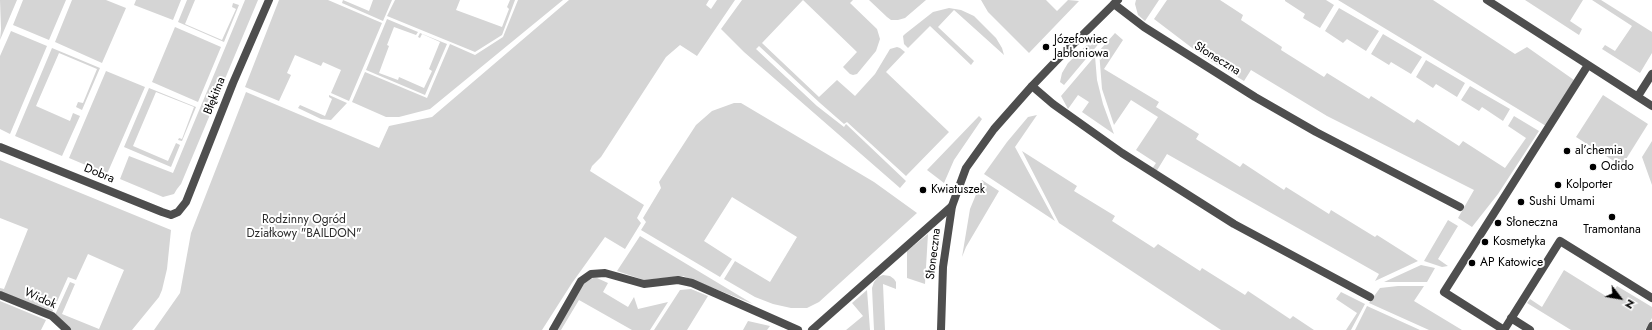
<!DOCTYPE html>
<html>
<head>
<meta charset="utf-8">
<style>
  body { margin:0 }
  #map { position:relative; width:1652px; height:330px; overflow:hidden; background:#fff; font-family:Jost,sans-serif }
  canvas { display:block }
  .north { position:absolute; left:1600px; top:278px; width:40px; height:40px; -webkit-text-stroke:3px #fff; paint-order:stroke; rotate:121deg; font-size:11px; font-weight:700; line-height:16px; text-align:center; color:#000 }
  .north::after { content:''; display:block; margin:auto; width:14px; height:18px; background:#000; clip-path:polygon(50% 0,100% 100%,50% 72%,0 100%) }
</style>
</head>
<body>
<div id="map">
<canvas width="1652" height="330"></canvas>
<div class="north">N</div>
</div>
<script>
const context = document.querySelector('canvas').getContext('2d');
context.lineJoin = 'round';
function fillPath(path, color) {
  context.fillStyle = color;
  context.fill(path, 'evenodd');
}
function toPath(rows) {
  const path = new Path2D();
  for (const r of rows) {
    path.moveTo(r[0], r[1]);
    for (let i = 2; i < r.length; i += 2) path.lineTo(r[i], r[i + 1]);
  }
  return path;
}
function trace(path, color, width, dash) {
  context.strokeStyle = color;
  context.lineWidth = width;
  context.lineCap = dash ? 'butt' : 'round';
  context.setLineDash(dash || []);
  context.stroke(path);
}
function drawText(font, color, halo, rows, align = 'center') {
  context.font = font + ' Jost,sans-serif';
  context.lineWidth = 4;
  context.setLineDash([]);
  context.textBaseline = 'middle';
  context.strokeStyle = halo;
  context.fillStyle = color;
  for (const [text, x, y, turn = 0] of rows) {
    context.save();
    context.translate(x, y);
    context.rotate((+turn || 0) * Math.PI / 180);
    context.textAlign = isNaN(turn) ? turn : align;
    if (halo) context.strokeText(text, 0, 0);
    context.fillText(text, 0, 0);
    context.restore();
  }
}
const green = toPath([
  [0,0,17,0,0,40,1,29],
  [23,0,66,0,49,40,13,25],
  [72,0,106,0,126,8,102,63,55,42],
  [136,0,181,0,173,20,134,5],
  [187,0,195,0,185,24,222,40,236,9,232,7,233,3,239,5,224,42,178,22],
  [245,0,258,0,181,184,177,189,174,194,163,197,120,179,129,156,173,173],
  [279,0,328,0,382,23,349,101,331,93,341,70,323,62,321,66,295,55,287,73,291,75,279,101,245,87],
  [343,0,369,11,373,0,392,0,383,21,342,3],
  [395,0,460,0,456,10,502,27,509,9,507,7,510,0,515,0,502,35,475,52,387,16],
  [518,0,563,0,430,109,399,117,386,117,352,102,365,72,427,98,450,44,475,55,503,37],
  [569,0,709,0,706,5,711,9,717,0,735,0,697,56,680,45,666,57,601,157,592,166,590,171,644,205,637,218,641,223,625,249,605,237,572,283,542,330,154,330,180,293,191,233,246,92,379,148,389,126,432,117],
  [742,0,803,0,762,43,819,97,837,80,855,96,875,74,890,49,897,47,900,48,905,52,886,72,949,132,906,176,847,122,844,124,820,103,759,46,756,49,817,106,844,127,846,124,906,181,900,188,744,52,721,29],
  [803,0,853,0,850,3,877,29,880,39,876,51,857,74,853,75,850,74,843,67,857,52],
  [869,0,926,0,905,18,898,20,891,20,887,17],
  [981,0,1046,0,1057,11,1068,0,1079,1,1029,53,988,12],
  [1136,0,1159,0,1145,21,1138,15,1135,4],
  [1167,0,1220,0,1243,15,1241,20,1282,47,1281,50,1324,77,1327,73,1369,99,1371,96,1414,123,1417,119,1459,146,1463,141,1505,168,1526,138,1508,126,1514,116,1539,131,1498,194,1472,227,1458,218,1474,190,1327,116,1251,70,1244,81,1204,57,1154,19],
  [1285,0,1326,0,1334,5,1320,28,1303,18,1305,14,1285,1],
  [1338,0,1433,0,1515,54,1527,47,1574,80,1546,126],
  [1525,0,1583,0,1570,21,1582,29,1579,35],
  [1592,0,1601,0,1652,32,1652,53,1640,73,1602,49,1605,45,1615,51,1632,26],
  [949,8,961,10,974,16,996,38,1002,48,1004,55,954,10,938,27,974,61,971,65,930,26,908,48,904,44,903,36,905,34,933,12],
  [1339,8,1379,31,1366,51,1347,39,1343,43,1325,31],
  [387,19,418,32,416,35,394,27,387,45,389,46,379,73,398,80,399,77,424,88,432,71,429,69,440,42,422,34,420,38,418,37,420,33,447,44,425,95,366,70],
  [175,27,221,47,198,102,152,82],
  [11,31,47,46,10,134,0,129,0,56],
  [1115,33,1123,40,1104,69,1159,102,1156,107,1199,134,1196,139,1240,167,1243,163,1284,190,1286,187,1329,214,1331,210,1375,237,1377,235,1418,261,1375,281,1379,274,1167,154,1156,172,1152,169,1156,163,1136,150,1158,117,1131,100,1114,125,1102,89,1099,51],
  [1383,34,1422,57,1411,74,1391,62,1389,65,1371,54],
  [1097,35,1101,37,1101,41,1064,85,1060,82,1062,73,1068,63],
  [52,48,100,68,82,110,76,107,78,102,83,103,97,69,59,53,36,106,70,121,73,113,80,116,62,156,15,136],
  [1095,56,1097,80,1103,104,1114,134,1082,112,1089,102,1078,95,1068,109,1061,96],
  [1426,60,1465,83,1457,97,1436,84,1433,88,1416,77],
  [106,71,145,87,107,174,69,158],
  [1470,86,1510,109,1503,121,1482,107,1479,111,1461,100],
  [149,88,196,107,182,141,178,140,179,138,182,139,194,107,156,92,133,146,168,161,176,143,180,145,171,167,124,147],
  [329,95,347,103,331,120,321,119,298,108,300,105,325,116,332,99,329,97],
  [1603,95,1648,124,1623,164,1617,163,1576,137],
  [734,103,741,103,874,182,917,213,819,302,807,308,791,308,773,304,755,297,724,279,735,261,770,282,797,237,732,197,704,241,732,259,720,277,641,230,646,222,643,218,661,188,659,182,696,125,712,111],
  [1037,115,1015,147,1055,221,984,174,1007,142,1028,117],
  [979,116,982,119,954,160,944,183,927,170],
  [1652,141,1652,185,1642,157],
  [1022,151,1077,186,1074,191,1115,216,1112,221,1154,248,1158,244,1200,271,1202,268,1245,295,1248,291,1290,319,1293,316,1314,330,1221,330,1059,223],
  [0,160,171,230,167,269,162,290,159,297,132,330,69,330,55,315,70,282,75,284,62,314,99,329,124,270,88,254,76,280,68,277,52,313,0,293,0,288,4,289,28,229,0,218],
  [982,180,999,191,966,247,962,257,970,209],
  [1448,220,1458,226,1438,259,1448,266,1442,267,1424,261],
  [928,234,925,284,907,278,907,251],
  [640,236,753,304,683,276,644,280,617,271],
  [1421,265,1435,268,1427,282,1384,282],
  [1564,270,1609,298,1617,286,1652,307,1652,318,1645,330,1571,330,1527,303,1530,299,1542,307],
  [883,275,890,276,894,279,896,282,896,289,883,284,885,330,874,330,872,288,874,282,878,277],
  [593,278,597,278,608,283,603,292,628,307,634,297,638,309,668,302,650,330,632,330,579,300,561,330,555,330,582,284],
  [1398,286,1424,286,1414,301,1462,330,1429,330,1369,303,1380,288],
  [691,289,708,296,687,330,654,330,680,290],
  [867,290,870,330,846,330,863,316,852,303],
  [1341,292,1365,304,1351,330,1346,330,1357,313,1336,299],
  [0,301,46,320,41,330,0,330],
  [1367,306,1420,330,1355,330],
  [748,321,770,326,767,330,743,330]
]);
const minor = toPath([
  [1487,0,1652,106],
  [1114,4,1144,27,1255,97,1316,132,1460,207],
  [1588,65,1444,292,1504,330,1560,241,1652,298],
  [1032,86,1053,104,1122,153,1234,224,1370,297],
  [1638,96,1652,74],
  [0,147,162,212,171,215,178,212,186,202,233,83,269,0],
  [0,295,52,316,67,330],
  [1511,318,1530,330],
  [553,330,581,281,591,274,605,273,644,284,678,280,692,283,798,330],
  [812,330,952,206],
  [1650,330,1652,326]
]);
const tertiary = toPath([
  [941,330,943,267,952,206,966,168,994,129,1032,86,1055,62,1118,0]
]);
const markers = [
  [1046,47,4,"#000"],
  [1567,151,4,"#000"],
  [1593,167,4,"#000"],
  [1558,185,4,"#000"],
  [923,190,4,"#000"],
  [1521,202,4,"#000"],
  [1612,217,4,"#000"],
  [1498,223,4,"#000"],
  [1485,242,4,"#000"],
  [1472,263,4,"#000"]
];
const poiNames = [
  ["Józefowiec",1054,40],
  ["Jabłoniowa",1054,54],
  ["al’chemia",1575,151],
  ["Odido",1601,167],
  ["Kolporter",1566,185],
  ["Kwiatuszek",931,190],
  ["Sushi Umami",1529,202],
  ["Słoneczna",1506,223],
  ["Tramontana",1612,230,"center"],
  ["Kosmetyka",1493,242],
  ["AP Katowice",1480,263]
];
const streetNames = [
  ["Słoneczna",1217,59,32],
  ["Błękitna",215,96,-68],
  ["Dobra",99,174,22],
  ["Słoneczna",934,254,-83],
  ["Widok",40,299,24]
];
const parkNames = [
  ["Rodzinny Ogród",304,220],
  ["Działkowy \"BAILDON\"",304,234]
];
fillPath(green, '#d5d5d5');
trace(minor, '#4e4e4e', 8);
trace(tertiary, '#4e4e4e', 8);
for (const [x, y, r, color] of markers) {
  const dot = new Path2D();
  dot.arc(x, y, r, 0, 2 * Math.PI);
  context.fillStyle = color;
  context.fill(dot);
  trace(dot, '#fff', 1.5);
}
drawText('12px', '#000', '#fff', poiNames, 'left');
drawText('12px', '#000', '#fff', streetNames);
drawText('12px', '#2c2c2c', '#fff', parkNames);
</script>
</body>
</html>
